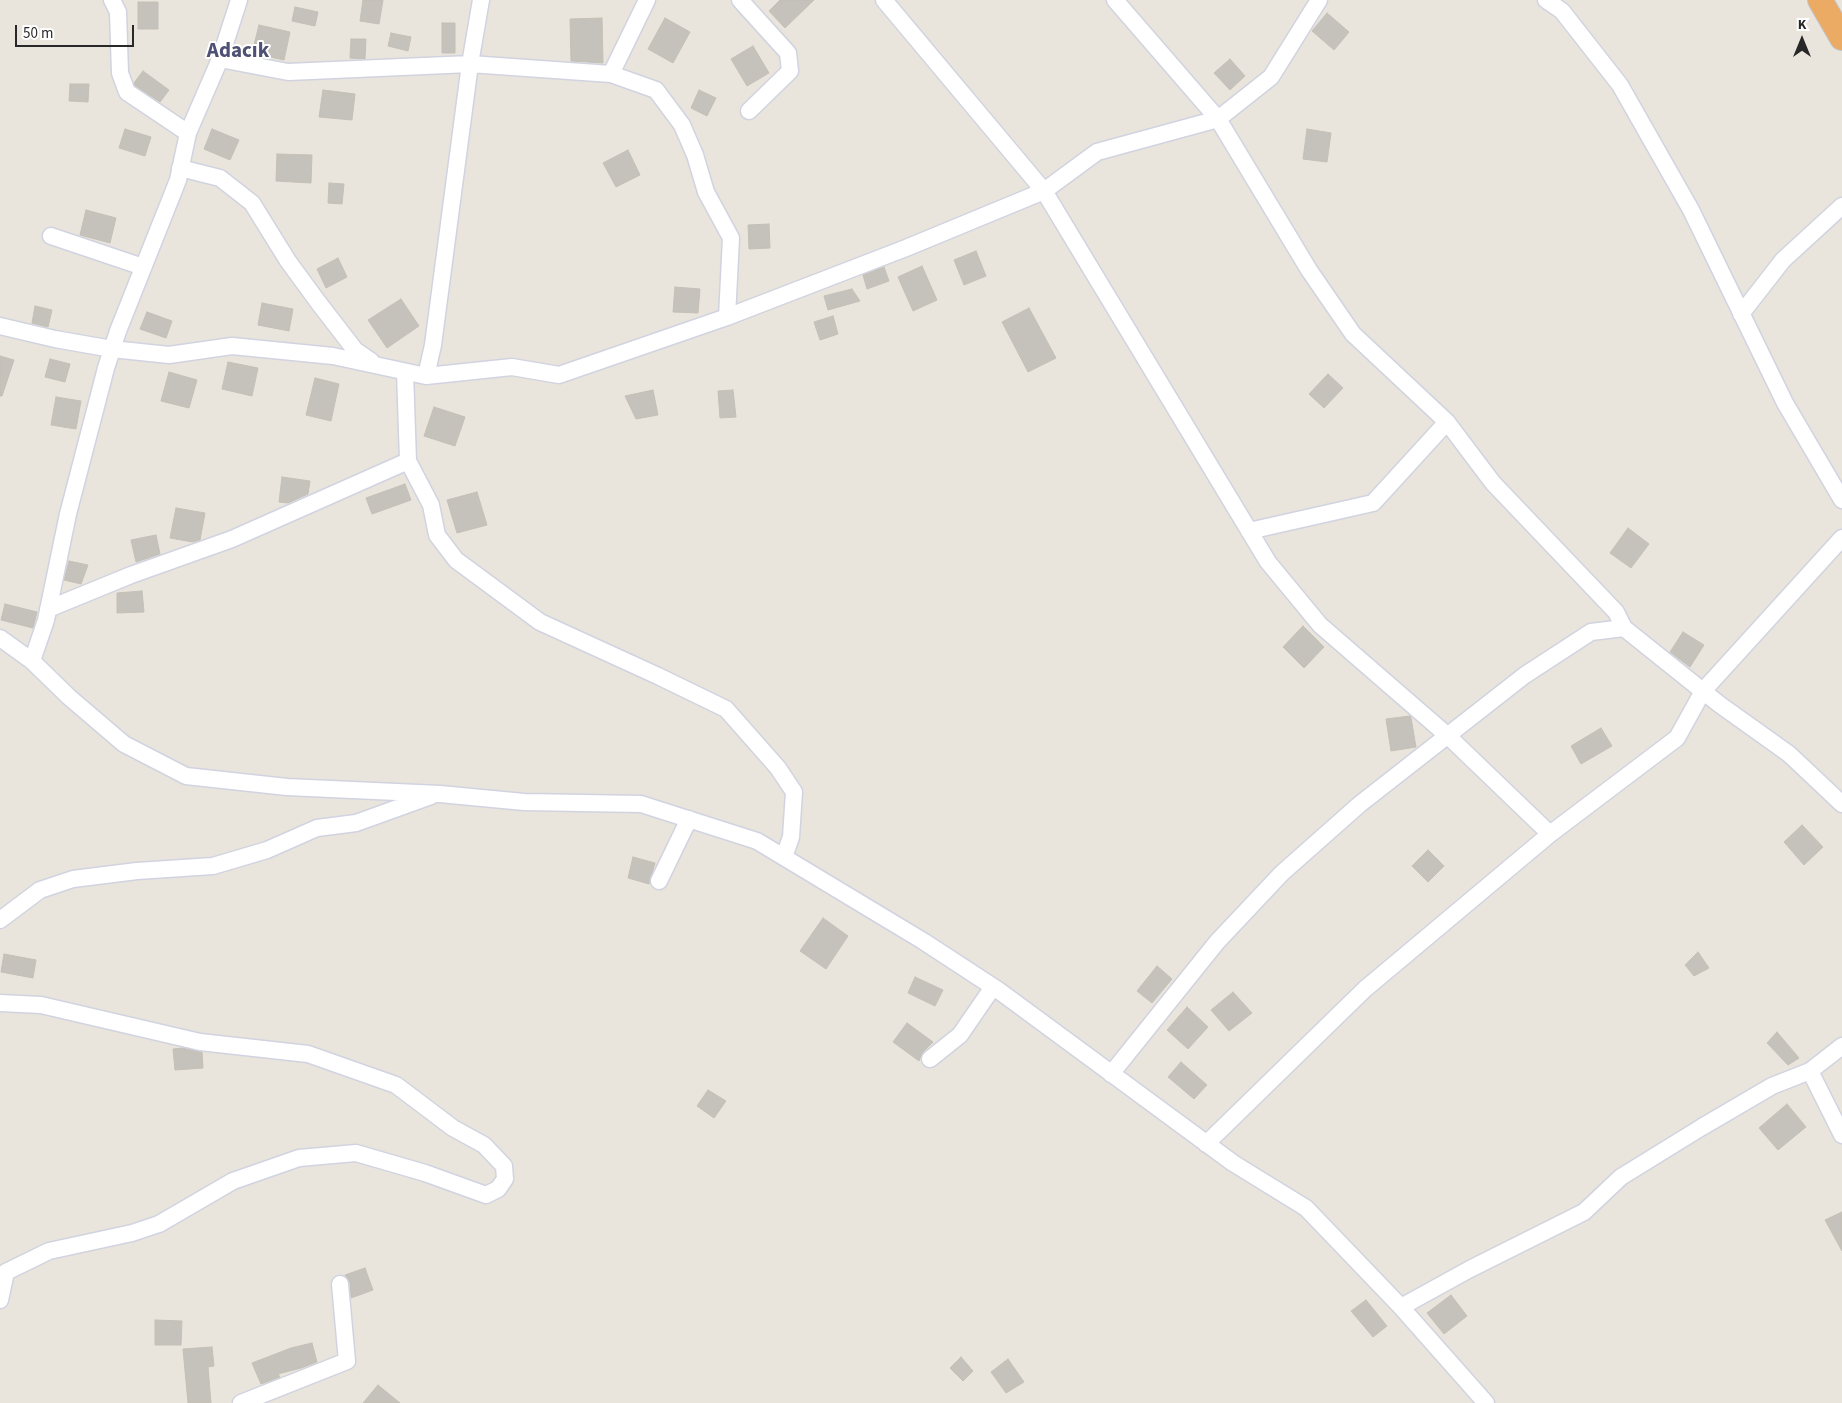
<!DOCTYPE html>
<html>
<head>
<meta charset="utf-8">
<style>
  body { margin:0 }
  #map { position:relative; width:1842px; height:1403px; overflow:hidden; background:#e9e5dc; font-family:"Source Sans 3",sans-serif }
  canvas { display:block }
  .north { position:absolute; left:1777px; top:15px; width:50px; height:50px; -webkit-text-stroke:4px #fff; paint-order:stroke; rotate:0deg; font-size:14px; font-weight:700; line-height:20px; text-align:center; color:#282828 }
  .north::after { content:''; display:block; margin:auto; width:18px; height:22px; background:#282828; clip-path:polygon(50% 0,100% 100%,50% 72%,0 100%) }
  .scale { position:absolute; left:15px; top:25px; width:119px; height:22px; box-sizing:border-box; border:2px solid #282828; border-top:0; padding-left:6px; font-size:15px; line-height:18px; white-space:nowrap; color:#282828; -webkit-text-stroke:4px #fff; paint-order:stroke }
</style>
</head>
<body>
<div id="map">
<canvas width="1842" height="1403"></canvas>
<div class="north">K</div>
<div class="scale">50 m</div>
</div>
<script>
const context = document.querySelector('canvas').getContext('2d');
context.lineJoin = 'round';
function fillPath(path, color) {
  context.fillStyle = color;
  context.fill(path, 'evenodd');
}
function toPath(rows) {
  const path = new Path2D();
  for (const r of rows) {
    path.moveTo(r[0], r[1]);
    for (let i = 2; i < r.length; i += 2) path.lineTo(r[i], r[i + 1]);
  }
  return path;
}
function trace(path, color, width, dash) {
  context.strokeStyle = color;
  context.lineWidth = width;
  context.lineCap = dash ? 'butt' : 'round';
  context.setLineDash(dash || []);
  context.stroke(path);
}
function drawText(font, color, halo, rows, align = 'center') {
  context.font = font + ' "Source Sans 3",sans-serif';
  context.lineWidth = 4;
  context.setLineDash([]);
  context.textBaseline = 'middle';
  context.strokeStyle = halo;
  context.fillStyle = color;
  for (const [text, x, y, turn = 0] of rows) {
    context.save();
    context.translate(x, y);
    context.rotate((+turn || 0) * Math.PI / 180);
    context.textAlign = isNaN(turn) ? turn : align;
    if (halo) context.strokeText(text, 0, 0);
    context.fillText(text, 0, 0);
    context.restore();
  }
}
const building = toPath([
  [363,0,383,0,379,24,360,21,363,0],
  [780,0,814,0,785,28,769,11,780,0],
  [138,2,158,2,158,29,138,29,138,2],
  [295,7,318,12,315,26,292,21,295,7],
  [1327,13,1349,32,1334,50,1312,31,1327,13],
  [602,18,603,63,571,61,570,19,602,18],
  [665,18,690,32,673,63,648,49,665,18],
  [442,23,455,23,455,53,442,53,442,23],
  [259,25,290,32,284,60,252,53,259,25],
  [391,33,411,37,408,51,388,46,391,33],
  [351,39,366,39,365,59,350,58,351,39],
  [753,46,769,73,747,86,731,59,753,46],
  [1230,59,1245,76,1230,90,1214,73,1230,59],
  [143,71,169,90,160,102,135,86,134,83,143,71],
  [70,84,89,84,88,102,69,101,70,84],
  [323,90,355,94,352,120,319,117,323,90],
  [699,90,716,98,707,116,691,108,699,90],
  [125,129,151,137,145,156,119,148,125,129],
  [212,129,239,140,230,160,204,149,212,129],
  [1307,129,1331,133,1327,162,1303,159,1307,129],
  [628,150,640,175,616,187,603,163,628,150],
  [277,154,312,155,311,183,276,181,277,154],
  [329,183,344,184,342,204,328,203,329,183],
  [86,210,116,218,110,243,80,235,86,210],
  [769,224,770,248,749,249,748,225,769,224],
  [976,251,986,276,964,285,954,260,976,251],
  [338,258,347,277,326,288,317,269,338,258],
  [922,266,937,300,913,311,898,277,922,266],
  [884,267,889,281,867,289,863,275,884,267],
  [675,287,700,289,698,313,673,312,675,287],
  [852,289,860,301,828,310,824,296,852,289],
  [401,299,419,326,387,348,368,320,401,299],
  [262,303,293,309,289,331,258,325,262,303],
  [35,306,52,310,48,327,32,323,35,306],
  [1029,308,1056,358,1028,372,1002,322,1029,308],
  [147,312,172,321,166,338,140,329,147,312],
  [833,316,838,334,820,340,814,322,833,316],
  [0,356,14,360,2,396,0,396,0,356],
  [50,359,70,364,65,382,45,377,50,359],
  [228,362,258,368,252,396,222,389,228,362],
  [169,372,197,380,189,408,161,401,169,372],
  [1328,374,1343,388,1324,408,1309,394,1328,374],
  [315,378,339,384,331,421,306,415,315,378],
  [653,390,658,415,636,419,625,396,653,390],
  [733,390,736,417,720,418,718,391,733,390],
  [56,397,81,401,76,429,51,425,56,397],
  [434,407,465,417,455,446,424,436,434,407],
  [282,477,310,481,308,494,288,503,279,502,282,477],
  [405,484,411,500,372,514,366,498,405,484],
  [477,492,487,525,457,533,447,500,477,492],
  [176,508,205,513,200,540,193,542,170,538,176,508],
  [1628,528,1649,544,1631,568,1610,553,1628,528],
  [156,535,160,554,136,562,131,540,156,535],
  [69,561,88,565,81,584,64,580,69,561],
  [142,591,144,612,117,613,117,593,142,591],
  [5,604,37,612,33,628,1,620,5,604],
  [1303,626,1324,647,1304,668,1283,647,1303,626],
  [1683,632,1704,645,1690,667,1670,652,1683,632],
  [1410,716,1411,718,1416,747,1391,751,1386,719,1410,716],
  [1601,728,1612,746,1581,764,1571,746,1601,728],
  [1802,825,1823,847,1804,865,1784,842,1802,825],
  [1428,850,1444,866,1428,882,1412,866,1428,850],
  [633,857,655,863,649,884,628,878,633,857],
  [823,918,848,936,826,969,800,951,823,918],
  [1698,952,1709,968,1694,976,1685,965,1698,952],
  [4,954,36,960,33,978,1,972,4,954],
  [1157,966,1172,979,1152,1003,1137,991,1157,966],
  [915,977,943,990,935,1006,908,993,915,977],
  [1233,992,1252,1013,1229,1031,1211,1010,1233,992],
  [1187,1007,1208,1027,1188,1049,1167,1030,1187,1007],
  [907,1023,933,1042,923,1052,919,1061,893,1042,907,1023],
  [1777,1032,1799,1058,1788,1065,1767,1043,1777,1032],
  [182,1048,202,1052,203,1068,175,1070,173,1049,182,1048],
  [1181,1062,1207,1085,1194,1099,1168,1077,1181,1062],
  [708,1090,726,1101,714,1118,697,1106,708,1090],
  [1787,1104,1806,1127,1778,1150,1759,1128,1787,1104],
  [1842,1212,1842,1251,1825,1220,1842,1212],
  [365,1268,373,1290,351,1298,350,1283,345,1275,365,1268],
  [1451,1295,1467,1316,1444,1334,1427,1313,1451,1295],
  [1366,1300,1387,1326,1373,1337,1351,1311,1366,1300],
  [155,1320,182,1321,181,1345,155,1345,155,1320],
  [312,1343,317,1362,301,1368,278,1374,280,1377,261,1384,252,1363,291,1348,312,1343],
  [212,1347,214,1366,208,1367,211,1403,188,1403,183,1349,212,1347],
  [961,1357,973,1371,963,1381,950,1368,961,1357],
  [1008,1359,1024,1382,1006,1393,991,1372,1008,1359],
  [378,1385,400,1403,363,1403,378,1385]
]);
const minor = toPath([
  [112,0,118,12,120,73,127,92,188,133],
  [740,0,788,53,790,71,749,111],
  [884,0,1044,191,1268,562,1320,625,1448,736,1550,834],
  [1115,0,1218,119,1309,270,1353,334,1447,422,1493,483,1616,612,1624,628],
  [1546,0,1562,11,1620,85,1691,210,1785,403,1842,500],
  [220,59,288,72,470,64,611,74,647,0],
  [611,74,656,90,682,125,695,155,706,192,731,238,727,317],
  [180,168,220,178,252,203,288,261,318,302,355,350,371,361],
  [51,236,143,267],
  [1741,314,1783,260,1842,206],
  [0,326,55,339,112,349,169,355,232,346,333,356,426,376,512,367,559,375,727,317,906,248,1044,191,1097,152,1218,119,1271,77,1319,0],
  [426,376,433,345,470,64,481,0],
  [408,461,431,505,437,535,456,560,540,622,658,676,726,709,778,768,794,792,791,837,784,857],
  [1249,531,1373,503,1447,422],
  [48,609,131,575,232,539,408,461,405,372],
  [0,638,32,661,69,697,124,744,186,776,287,787,440,794,524,802,641,804,757,841,923,941,998,990,1233,1163,1306,1208,1401,1307,1486,1403],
  [32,661,46,620,68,514,106,368,118,331,178,180,188,133,220,59,239,0],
  [659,881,689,819],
  [0,920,40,890,73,879,137,871,213,866,267,850,317,828,356,823,431,796],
  [0,1003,41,1005,200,1042,308,1054,396,1085,453,1128,484,1145,504,1166,505,1179,498,1189,486,1195,425,1173,356,1153,299,1158,233,1181,159,1224,132,1233,49,1251,6,1272,0,1300],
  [930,1059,960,1035,993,987],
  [1810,1071,1842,1135],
  [1111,1074,1217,942,1282,873,1360,804,1525,675,1591,632,1624,628,1719,704,1789,754,1842,804],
  [1206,1144,1365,989,1550,834,1677,738,1703,691,1842,538],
  [1401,1307,1470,1269,1584,1212,1621,1177,1702,1127,1772,1086,1810,1071,1842,1046],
  [241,1403,347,1361,340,1284]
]);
const highway = toPath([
  [1820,0,1842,38]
]);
const districtNames = [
  ["Adacık",238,52]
];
fillPath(building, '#c5c1bb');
trace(building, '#c4c0b6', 1);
trace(minor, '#d1d3e0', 19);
trace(highway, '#c3c3c3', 26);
trace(minor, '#fff', 16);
trace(highway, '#ecab64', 24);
drawText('bold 21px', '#4e5174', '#fff', districtNames);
</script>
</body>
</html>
